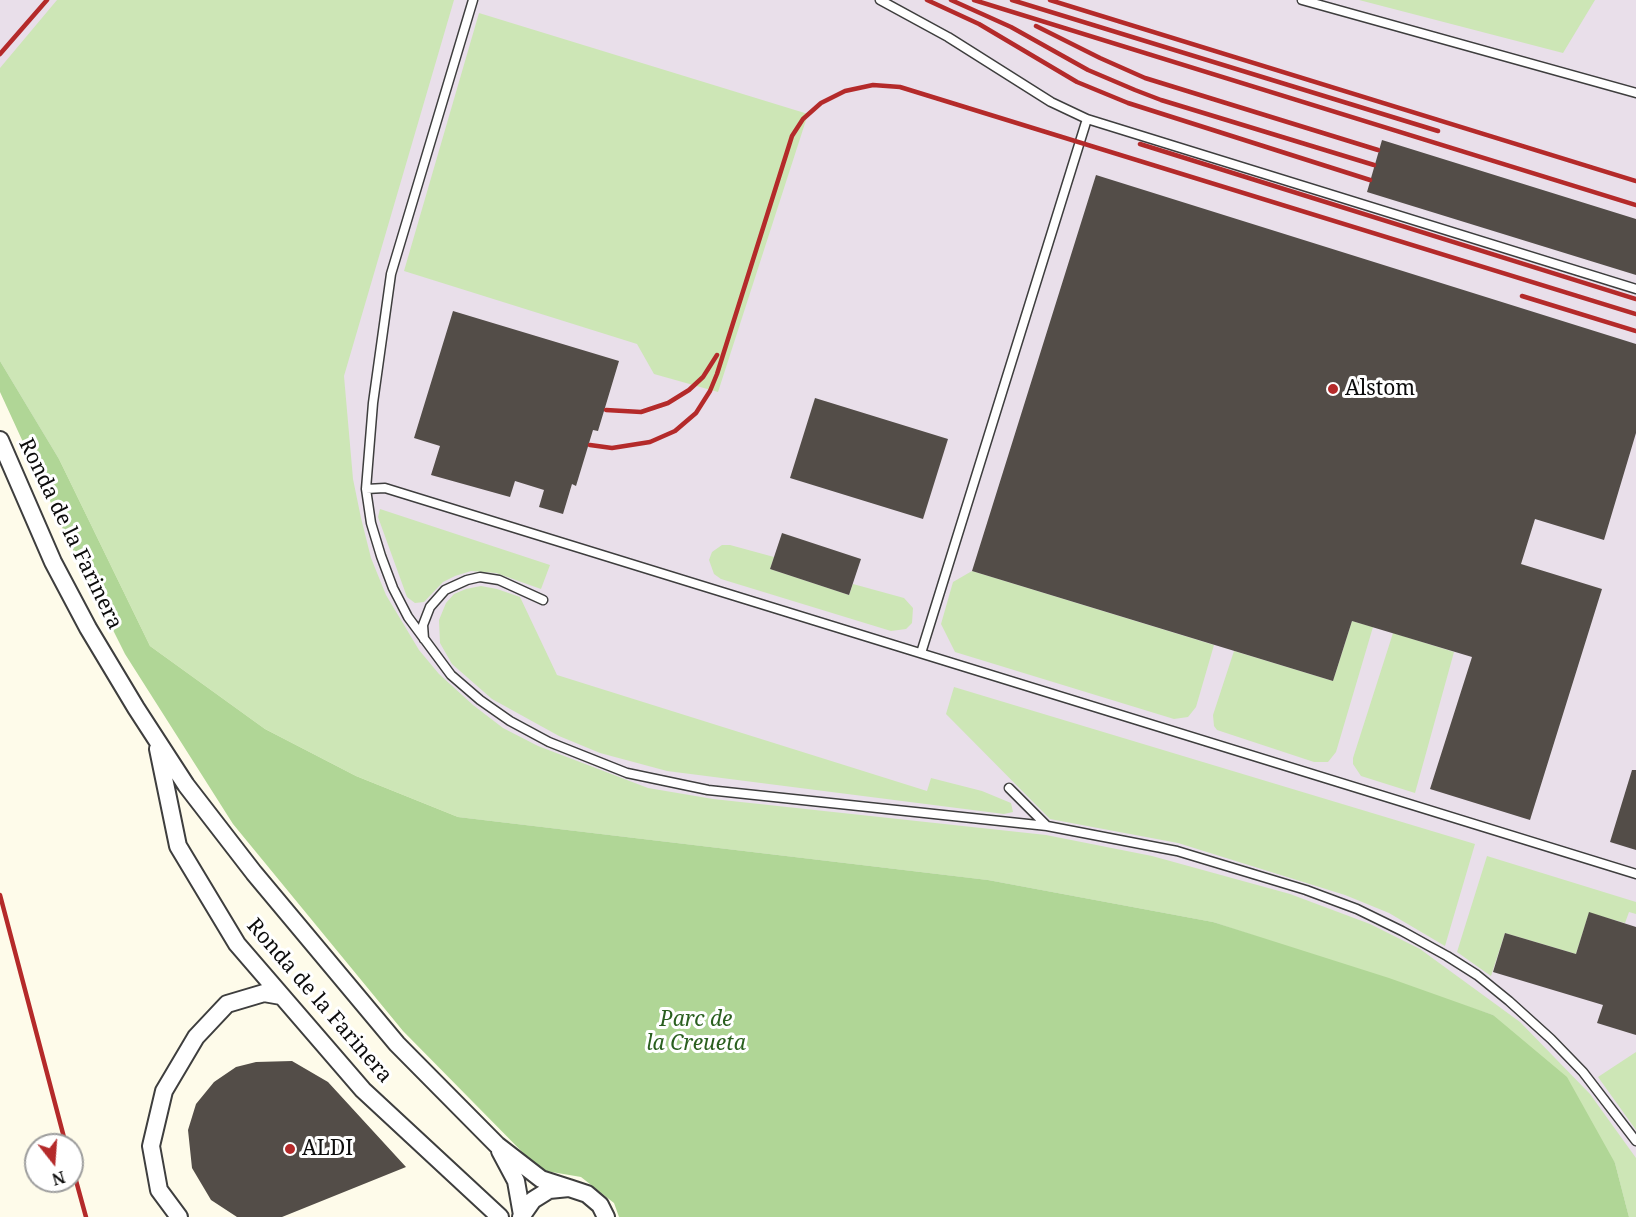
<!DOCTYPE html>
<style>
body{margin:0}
#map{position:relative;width:1636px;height:1217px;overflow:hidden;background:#fefbea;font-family:"Noto Serif",serif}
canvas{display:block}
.north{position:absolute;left:24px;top:1133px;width:60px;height:60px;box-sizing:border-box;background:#fff;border:2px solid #9d9d9d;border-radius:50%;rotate:163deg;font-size:16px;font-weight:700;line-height:24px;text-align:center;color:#0b0b0b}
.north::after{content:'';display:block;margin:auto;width:21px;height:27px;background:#b42a2a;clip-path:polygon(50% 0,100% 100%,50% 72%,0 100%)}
</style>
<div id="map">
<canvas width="1636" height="1217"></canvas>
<div class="north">N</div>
</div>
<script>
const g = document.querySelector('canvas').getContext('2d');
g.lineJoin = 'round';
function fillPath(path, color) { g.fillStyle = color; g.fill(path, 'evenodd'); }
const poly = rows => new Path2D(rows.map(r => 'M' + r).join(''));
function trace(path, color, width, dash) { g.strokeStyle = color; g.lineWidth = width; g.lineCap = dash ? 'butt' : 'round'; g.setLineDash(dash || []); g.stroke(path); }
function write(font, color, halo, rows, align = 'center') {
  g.font = font + ' "Noto Serif",serif'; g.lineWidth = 6; g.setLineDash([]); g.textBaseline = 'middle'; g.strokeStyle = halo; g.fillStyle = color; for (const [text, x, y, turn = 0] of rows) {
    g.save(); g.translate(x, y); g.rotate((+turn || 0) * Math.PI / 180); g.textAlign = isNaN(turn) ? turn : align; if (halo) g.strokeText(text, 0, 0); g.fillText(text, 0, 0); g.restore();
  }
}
const industrial = poly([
 [0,0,1636,0,1636,1217,1629,1217,1615,1163,1213,922,988,880,458,817,59,459,0,361]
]);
const green = poly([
 [57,0,454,0,344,376,353,479,361,518,371,558,386,595,419,650,439,674,473,705,503,728,538,746,648,788,713,799,1046,835,1152,856,1290,894,1370,924,1420,949,1520,1022,1590,1094,1636,1158,1636,1217,1629,1217,1615,1163,1493,1015,1213,922,988,880,458,817,356,776,265,729,150,646,59,459,0,361,0,68],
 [1359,0,1595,0,1563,53],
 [479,13,808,114,718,392,654,374,637,344,404,271],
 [380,509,550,565,541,589,496,573,471,571,455,576,443,582,424,602,415,603,407,597,378,517],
 [722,545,730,545,774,557,770,569,849,595,853,584,904,598,913,608,912,623,906,629,891,631,721,579,714,574,709,560,712,552],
 [972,571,1214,645,1196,707,1188,717,1174,719,955,652,941,624,953,582],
 [481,586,497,589,520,597,557,675,927,791,931,778,982,791,1011,803,1013,812,1004,814,667,771,600,753,559,736,492,699,452,664,440,643,439,620,446,603,454,594,466,589],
 [1352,621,1373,627,1336,752,1328,762,1314,762,1217,730,1214,726,1213,715,1234,651,1333,681],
 [1393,633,1454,652,1415,793,1361,776,1353,764,1353,758],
 [954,687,1475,844,1445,946,1389,913,1345,895,1178,843,1050,819,946,714],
 [1487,856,1636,902,1636,914,1629,912,1625,923,1589,913,1576,954,1505,933,1491,976,1457,952],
 [1636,1052,1636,1130,1598,1077]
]);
const forest = poly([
 [0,361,59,459,150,646,265,729,356,776,458,817,988,880,1213,922,1389,978,1493,1015,1567,1077,1615,1163,1629,1217,619,1217,614,1203,581,1177,540,1170,403,1031,233,824,125,654,68,540,0,392]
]);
const building = poly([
 [1382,140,1636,219,1636,275,1367,192],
 [1096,175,1636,344,1636,433,1604,540,1535,519,1521,564,1602,589,1530,820,1430,789,1472,657,1352,621,1333,681,972,571],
 [453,311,619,361,598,431,593,430,576,486,572,484,563,514,539,507,544,490,515,481,510,497,431,475,440,446,414,438],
 [815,398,948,439,923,519,790,478],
 [782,533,861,559,849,595,770,569],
 [1632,770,1636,770,1636,850,1610,842],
 [1589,912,1636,927,1636,1035,1597,1023,1603,1005,1493,972,1505,933,1576,954],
 [292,1061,328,1082,406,1167,282,1217,237,1217,211,1200,192,1168,188,1130,196,1104,214,1082,236,1067,256,1062]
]);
const lane = poly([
 [473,0,391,274,373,403,366,489,371,523,381,556,393,588,408,617,451,675,480,700,510,721,549,742,627,773,708,790,1047,826,1177,851,1306,890,1357,909,1402,931,1447,956,1477,975,1509,1001,1551,1039,1583,1072,1636,1141],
 [880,0,948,37,1051,102,1087,119,921,653],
 [1302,0,1636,93],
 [1087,119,1636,289],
 [366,489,385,488,1636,874],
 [424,639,423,625,430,607,445,590,467,580,480,577,499,580,543,600],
 [1009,788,1047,826]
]);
const street = poly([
 [0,440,53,562,88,628,136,708,186,785,254,873,397,1044,497,1145,541,1179,569,1188],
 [158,749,178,846,237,944,363,1090,500,1217],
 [500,1151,516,1181,522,1215],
 [179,1217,159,1190,151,1146,164,1091,196,1037,227,1004,264,993,281,996],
 [521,1217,533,1200,549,1190,569,1188,587,1194,600,1205,606,1217]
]);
const rail = poly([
 [927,0,979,24,1077,82,1128,103,1370,180],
 [951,0,1011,27,1088,70,1135,90,1161,100,1374,165],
 [974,0,1636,205],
 [1012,0,1438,131],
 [1050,0,1636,181],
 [1036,26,1100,58,1145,78,1378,150],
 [0,54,47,0],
 [1140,144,1636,299],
 [1522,296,1636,331],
 [606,410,641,412,668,403,689,390,703,377,717,355],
 [590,445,612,448,650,442,675,431,696,413,710,391,717,374,792,136,803,119,821,103,845,91,873,85,900,87,1636,314],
 [0,895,66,1145],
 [72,1166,86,1217]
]);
const markers = [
 [1333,389,6,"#b42a2a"],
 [290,1149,6,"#b42a2a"]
];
const poiNames = [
 ["Alstom",1345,389],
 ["ALDI",302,1149]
];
const streetNames = [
 ["Ronda de la Farinera",70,534,64],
 ["Ronda de la Farinera",319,1001,49]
];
const parkNames = [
 ["Parc de",696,1020],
 ["la Creueta",696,1044]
];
fillPath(industrial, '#e9dfea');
fillPath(green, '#cde6b6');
fillPath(forest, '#b0d696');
fillPath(building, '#534d48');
trace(lane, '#3e3e3e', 11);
trace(street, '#3e3e3e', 20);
trace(lane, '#fff', 8);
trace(street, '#fff', 16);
trace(rail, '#b42a2a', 4.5);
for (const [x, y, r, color] of markers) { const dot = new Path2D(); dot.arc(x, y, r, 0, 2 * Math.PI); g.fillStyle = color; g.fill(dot); trace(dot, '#fff', 2); }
write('21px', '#0b0b0b', '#fff', poiNames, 'left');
write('21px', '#0b0b0b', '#fff', streetNames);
write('italic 21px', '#2a5f1f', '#fff', parkNames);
</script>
